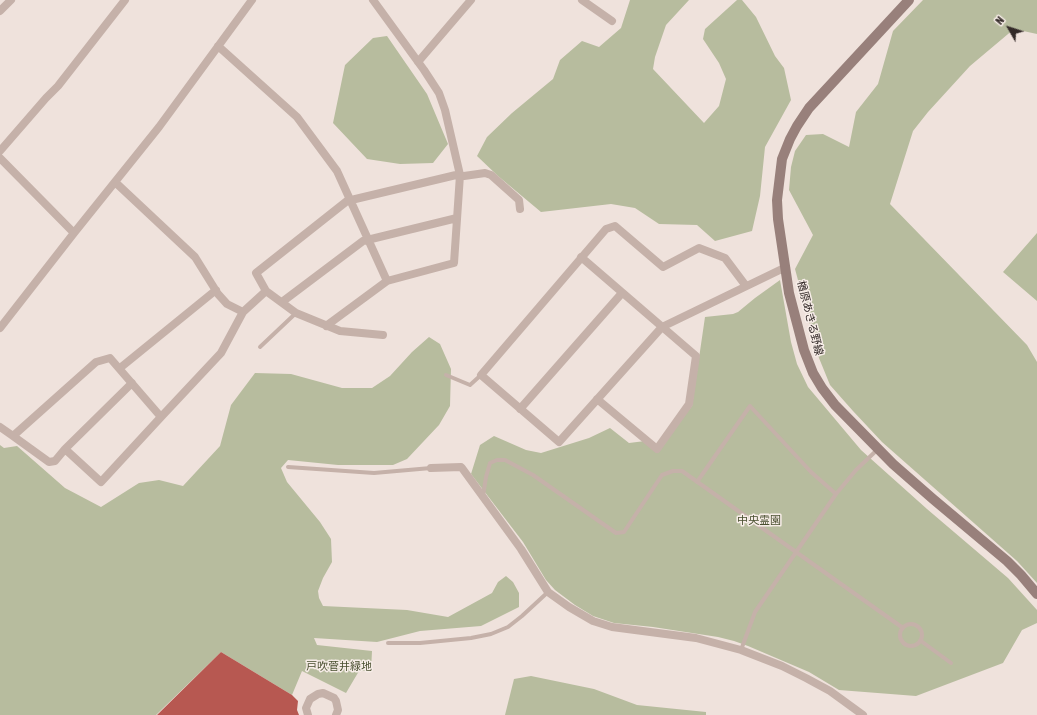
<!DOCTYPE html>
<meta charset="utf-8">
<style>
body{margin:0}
#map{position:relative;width:1037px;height:715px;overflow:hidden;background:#efe2dc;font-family:"Asap Condensed",sans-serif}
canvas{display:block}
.north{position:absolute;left:989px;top:8px;width:40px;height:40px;-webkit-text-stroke:3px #f7ede8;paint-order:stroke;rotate:309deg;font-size:11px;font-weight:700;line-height:16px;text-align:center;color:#332a28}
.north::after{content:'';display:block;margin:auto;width:14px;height:18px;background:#332a28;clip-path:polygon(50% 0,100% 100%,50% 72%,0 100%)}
</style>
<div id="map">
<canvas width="1037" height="715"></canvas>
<div class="north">N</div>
</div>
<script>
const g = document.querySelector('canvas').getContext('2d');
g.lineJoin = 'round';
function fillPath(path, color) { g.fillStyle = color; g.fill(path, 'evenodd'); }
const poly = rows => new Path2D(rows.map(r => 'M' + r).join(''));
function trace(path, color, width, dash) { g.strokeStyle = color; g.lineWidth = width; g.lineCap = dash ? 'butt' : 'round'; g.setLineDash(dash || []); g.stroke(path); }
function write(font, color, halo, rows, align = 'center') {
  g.font = font + ' "Asap Condensed","Noto Sans JP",sans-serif'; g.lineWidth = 3; g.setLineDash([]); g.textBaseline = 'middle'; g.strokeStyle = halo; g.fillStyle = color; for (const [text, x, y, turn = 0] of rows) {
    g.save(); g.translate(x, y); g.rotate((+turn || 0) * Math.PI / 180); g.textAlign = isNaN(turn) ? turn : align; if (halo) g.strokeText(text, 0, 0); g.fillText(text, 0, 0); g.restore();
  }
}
const green = poly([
 [630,0,689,0,666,25,655,57,653,69,704,123,719,106,726,79,719,63,703,39,705,29,737,0,742,0,756,17,775,56,784,68,791,100,765,147,760,196,752,231,715,241,697,225,659,224,635,208,611,204,541,212,498,176,477,156,487,137,512,113,553,79,560,60,582,41,599,47,621,28],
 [923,0,1037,0,1037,34,1014,29,970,66,928,112,913,131,890,204,1027,345,1037,362,1037,583,1017,561,882,442,853,411,830,385,819,358,795,269,813,235,789,190,791,167,795,151,806,135,823,134,849,147,856,112,878,84,893,31],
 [387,36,427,94,448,144,433,163,400,164,367,159,333,123,345,65,373,38],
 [1037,233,1037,301,1003,272],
 [780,280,791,342,797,364,808,387,861,450,927,509,1008,578,1037,610,1037,623,1022,630,1003,663,916,696,839,690,809,672,748,646,734,641,718,637,653,627,614,623,593,616,575,605,555,590,546,580,523,542,471,474,480,445,494,436,526,450,541,453,589,438,610,428,629,443,645,441,656,452,692,406,705,317,733,314,738,312,755,298],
 [429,337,440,344,451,369,450,406,439,425,407,459,393,465,338,465,288,460,281,468,287,482,320,522,331,539,332,562,323,578,318,591,319,598,323,606,407,610,448,617,492,593,498,582,506,576,513,582,519,593,519,607,481,626,420,631,377,642,314,638,317,645,372,651,371,671,359,671,346,693,302,671,292,695,221,652,156,715,0,715,0,445,4,448,17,446,65,488,101,507,139,483,159,480,183,486,220,446,231,405,255,373,291,374,342,388,372,388,390,376,412,352],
 [531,676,594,689,637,705,706,712,706,715,505,715,514,679]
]);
const building = poly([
 [221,652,292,695,298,701,297,710,299,715,157,715]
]);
const lane = poly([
 [260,347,296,313],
 [446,375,470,385,481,375],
 [288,467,374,473,431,468],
 [697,482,750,406,811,472,836,494],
 [483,496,486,477,490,463,497,460,505,460,533,475,616,533,624,532,662,475,673,471,682,471,903,628],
 '900 635a11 11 0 1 1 22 0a11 11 0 1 1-22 0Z',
 [921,641,951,663],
 [388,643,420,643,471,638,491,634,508,627,522,616,548,592],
 [741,650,755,612,836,494,856,470,878,449]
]);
const street = poly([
 [582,0,612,21],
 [0,11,11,0],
 [218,46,297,117,337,171,387,281,454,263,460,175,445,110,439,93,424,70,373,0],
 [418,62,471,0],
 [0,151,46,98,58,86,125,0],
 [0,158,74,233],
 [115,182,195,257,218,294,227,304,243,312],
 [581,257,696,356,689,404,657,449,597,399],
 [746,286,725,258,699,248,663,267,615,226,606,229,481,375,559,442,662,327,786,267],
 [266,291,296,313,340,331,383,335],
 [282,302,363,241,457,218],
 [326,326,387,281],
 [0,328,74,233,159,127,252,0],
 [120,368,216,290],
 [132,383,65,449,101,482,161,417],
 [520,409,622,293],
 [0,427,13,436,96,362,110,358,161,417,221,353,243,312,266,291,256,273,347,201,456,175,464,176,485,173,491,175,519,200,520,209],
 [13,436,49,462,55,461,65,449],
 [431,468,461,467,462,468,521,549,548,592,569,607,593,621,612,627,696,638,741,650,782,666,806,678,830,691,863,715],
 [308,715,306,708,310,699,318,694,323,693,334,698,336,701,338,710,336,715]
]);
const secondary = poly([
 [909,0,809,108,797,126,790,139,782,159,777,200,778,219,789,293,804,350,813,373,822,388,835,405,893,464,933,499,1007,561,1021,575,1037,594]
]);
const streetNames = [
 ["楢原あきる野線",810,318,76]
];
const parkNames = [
 ["中央霊園",759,521],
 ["戸吹菅井緑地",339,667]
];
fillPath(green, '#b7bc9e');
fillPath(building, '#b75851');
trace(lane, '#c5b1a9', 4);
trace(street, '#c5b1a9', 8);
trace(secondary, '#98807b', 10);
write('11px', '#332a28', '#f7ede8', streetNames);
write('11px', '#494f2f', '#f7ede8', parkNames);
</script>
